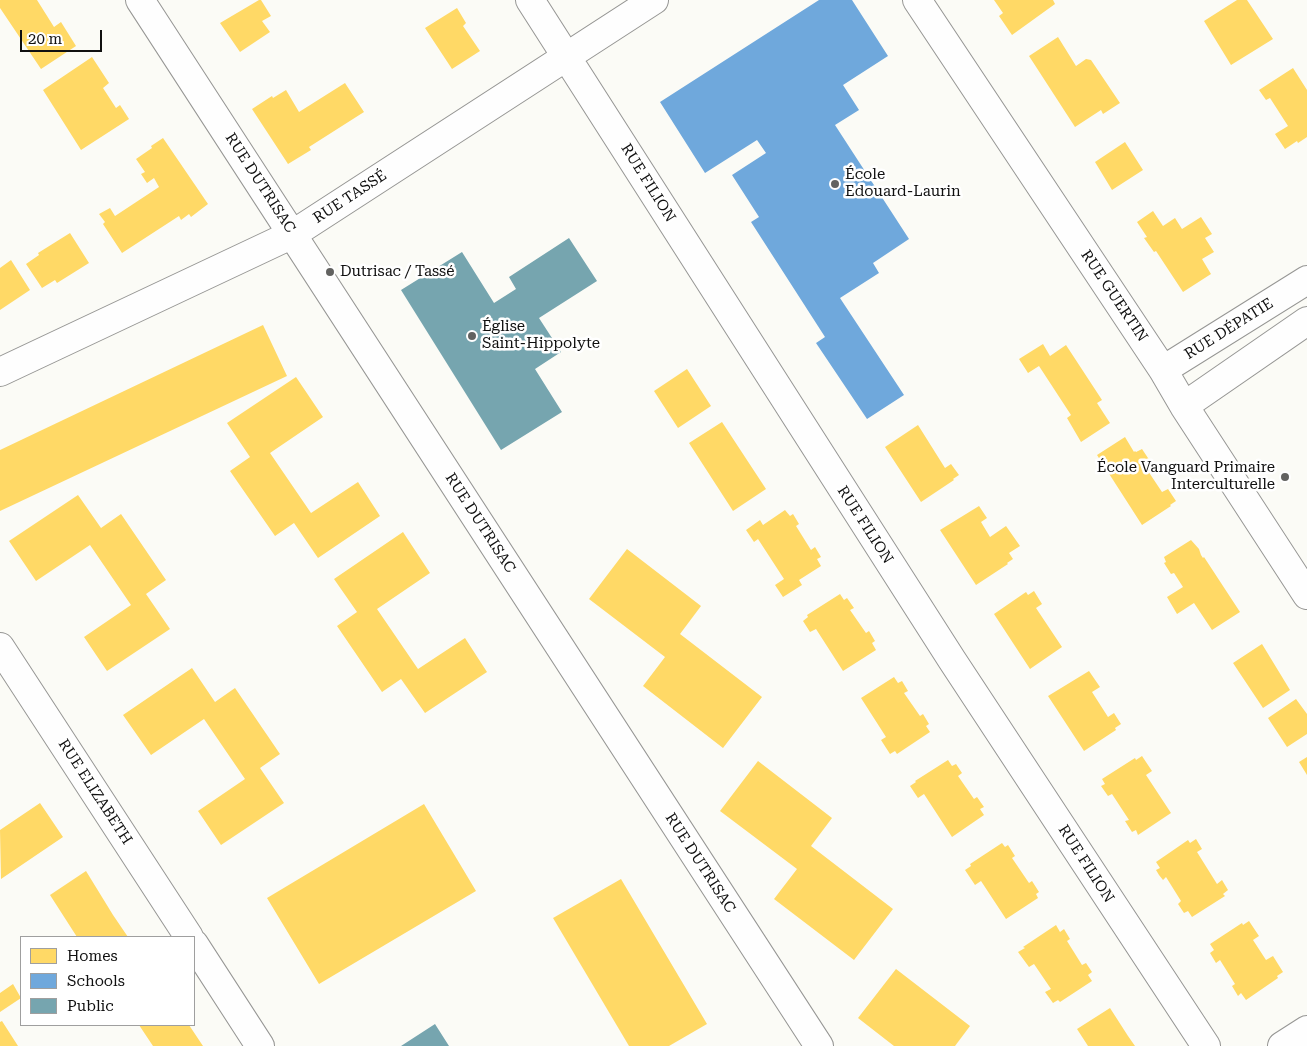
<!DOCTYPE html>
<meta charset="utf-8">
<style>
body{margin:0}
#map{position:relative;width:1307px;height:1046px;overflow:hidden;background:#fbfbf6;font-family:"Roboto Serif",serif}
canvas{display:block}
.legend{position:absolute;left:20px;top:936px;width:175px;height:90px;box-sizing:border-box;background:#fff;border:1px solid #9f9f9f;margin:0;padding:6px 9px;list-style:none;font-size:15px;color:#101010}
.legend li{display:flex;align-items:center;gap:10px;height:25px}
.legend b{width:25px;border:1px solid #9f9f9f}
.scale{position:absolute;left:20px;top:30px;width:82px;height:22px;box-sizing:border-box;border:2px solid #101010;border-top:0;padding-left:6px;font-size:15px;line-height:18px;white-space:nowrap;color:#101010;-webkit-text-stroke:4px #fff;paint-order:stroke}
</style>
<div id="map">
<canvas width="1307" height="1046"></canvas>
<ul class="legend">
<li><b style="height:14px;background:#ffd966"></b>Homes</li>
<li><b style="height:14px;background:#6fa8dc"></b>Schools</li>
<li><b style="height:14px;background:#76a5af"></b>Public</li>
</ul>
<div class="scale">20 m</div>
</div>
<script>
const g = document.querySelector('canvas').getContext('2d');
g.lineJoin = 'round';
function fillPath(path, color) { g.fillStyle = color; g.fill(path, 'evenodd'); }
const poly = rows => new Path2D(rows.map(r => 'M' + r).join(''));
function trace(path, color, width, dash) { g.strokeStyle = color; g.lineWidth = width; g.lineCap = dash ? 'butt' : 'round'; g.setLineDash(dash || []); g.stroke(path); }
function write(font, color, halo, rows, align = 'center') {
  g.font = font + ' "Roboto Serif",serif'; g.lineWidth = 5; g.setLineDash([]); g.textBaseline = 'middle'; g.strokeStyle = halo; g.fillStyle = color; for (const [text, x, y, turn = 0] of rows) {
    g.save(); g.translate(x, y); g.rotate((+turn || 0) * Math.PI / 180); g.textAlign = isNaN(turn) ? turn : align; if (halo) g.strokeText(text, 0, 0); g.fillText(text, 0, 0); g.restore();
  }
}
const homes = poly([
 [0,0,37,0,54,27,61,22,76,46,41,69,0,8],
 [259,0,261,0,271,16,262,21,270,32,240,52,220,23],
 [994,0,1053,0,1055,4,1012,35,999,16,1003,13],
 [1237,0,1247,0,1273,39,1231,65,1204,21],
 [457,8,466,23,463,26,480,51,452,69,425,28],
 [1058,37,1076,66,1086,59,1091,60,1120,103,1103,114,1101,110,1075,127,1029,56],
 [92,57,109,83,103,88,116,108,120,105,129,119,81,150,43,90],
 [1293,68,1307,90,1307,137,1298,143,1297,141,1285,149,1275,134,1288,126,1270,98,1266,100,1259,90],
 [345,83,364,112,309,147,311,150,288,164,252,109,272,96,273,98,286,90,299,112],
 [163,138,208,204,191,217,189,214,181,220,179,216,122,253,103,224,105,222,99,214,110,208,115,216,159,187,154,178,147,183,141,174,145,172,136,159,152,148,151,146],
 [1125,142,1143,170,1112,190,1095,162],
 [1153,211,1163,226,1175,218,1182,229,1201,217,1212,234,1205,238,1214,252,1202,259,1211,274,1183,292,1156,251,1154,252,1144,238,1147,237,1137,222],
 [70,233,89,263,57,283,55,280,42,288,26,264,39,255,38,253],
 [11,260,30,290,0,310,0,268],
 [263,325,287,376,0,511,0,450],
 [1043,344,1050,356,1066,345,1102,400,1097,403,1110,423,1081,442,1067,418,1071,415,1039,366,1028,373,1019,359],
 [687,369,711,406,678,428,654,391],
 [296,377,323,417,270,453,311,513,358,482,380,516,318,558,294,523,275,536,230,471,250,457,227,423],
 [722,422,766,489,733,511,689,443],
 [918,425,945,468,951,464,959,475,953,479,954,480,921,502,885,447],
 [1125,437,1134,452,1135,451,1136,452,1142,449,1150,461,1144,465,1162,492,1168,489,1176,501,1170,505,1171,506,1142,525,1097,455],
 [78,495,101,528,121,514,166,580,146,594,170,629,107,671,84,637,131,605,90,545,36,581,9,541],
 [979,506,987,518,981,522,990,537,1006,526,1020,546,1009,553,1013,559,1007,563,1008,564,976,585,940,530],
 [785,510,790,516,793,514,799,524,796,526,811,550,815,547,821,557,817,559,821,566,799,580,802,585,783,597,775,585,784,579,758,539,754,542,746,530,760,520,763,525],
 [403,532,430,573,377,609,418,669,465,638,487,672,425,713,401,679,382,692,337,626,357,612,334,579],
 [1191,540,1199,549,1201,555,1203,558,1204,557,1240,612,1212,630,1194,603,1177,614,1167,597,1183,587,1174,573,1171,574,1164,563,1166,562,1164,557],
 [627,549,701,606,680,634,762,697,723,748,643,686,665,657,589,599],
 [1034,591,1042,604,1036,608,1062,647,1030,669,994,614,1026,592,1028,595],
 [840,594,844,600,847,598,854,608,850,610,866,633,869,631,875,641,872,643,876,650,843,671,816,629,810,632,803,621,808,617,807,615],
 [1262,644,1290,690,1263,708,1233,663],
 [192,668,215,702,235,688,280,754,260,768,284,803,221,845,198,811,245,779,204,719,151,755,123,715],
 [1089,671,1100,687,1092,692,1108,717,1114,713,1121,724,1115,728,1116,730,1084,751,1048,696],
 [894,677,898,683,902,681,908,691,904,693,920,716,923,714,929,724,926,726,930,732,897,754,895,751,890,754,881,740,886,737,861,698],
 [1296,699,1307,714,1307,734,1287,747,1268,718],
 [1142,756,1152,771,1146,775,1171,813,1138,835,1136,830,1132,832,1125,821,1129,820,1112,794,1108,796,1101,786,1105,784,1102,779,1135,758,1136,760],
 [1307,757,1307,775,1299,762],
 [948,760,952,766,956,764,962,773,958,776,974,799,977,797,984,807,980,809,984,815,952,837,924,794,918,798,910,786,916,782,915,781],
 [758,761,832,818,811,846,893,909,854,960,774,899,797,869,720,811],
 [40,803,63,837,1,879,0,830],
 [424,804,476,891,319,984,267,898],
 [1196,839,1202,849,1197,852,1217,884,1222,880,1228,890,1223,894,1225,896,1192,917,1188,911,1184,913,1178,904,1181,901,1166,877,1163,880,1159,875,1156,870,1160,868,1156,862,1188,840,1190,843],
 [1002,843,1005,847,1008,845,1015,856,1012,858,1029,883,1032,881,1039,892,1036,894,1038,898,1006,919,981,881,975,885,965,870,971,866,970,864],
 [86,871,113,915,128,937,77,937,50,895],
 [621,879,707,1024,669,1046,629,1046,553,918],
 [1249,921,1259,936,1253,940,1266,960,1273,956,1283,972,1277,976,1278,978,1246,1000,1241,993,1238,996,1232,986,1235,984,1220,960,1216,963,1210,953,1214,950,1210,944,1242,923,1243,925],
 [1056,925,1060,932,1064,929,1070,939,1067,941,1082,965,1086,963,1092,972,1088,975,1092,981,1060,1002,1058,1000,1053,1003,1045,992,1051,989,1034,964,1029,967,1018,952,1025,948,1023,947],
 [896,969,970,1026,955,1046,894,1046,858,1018],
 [13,984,21,998,0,1012,0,993],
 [1110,1008,1128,1036,1135,1046,1088,1046,1077,1029],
 [2,1021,18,1046,0,1046,0,1022],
 [139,1025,189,1025,203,1046,153,1046]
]);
const schools = poly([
 [819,0,852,0,888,56,843,85,859,110,835,125,909,239,873,263,879,273,840,298,904,395,867,419,816,343,825,337,751,222,759,217,732,175,766,153,757,140,705,173,660,102]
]);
const public = poly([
 [569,238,597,281,539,318,561,352,535,369,562,412,501,450,401,290,462,252,494,303,516,289,509,277],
 [435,1024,449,1046,401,1046]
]);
const street = poly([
 [140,0,819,1046],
 [530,0,952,660,1206,1046],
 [917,0,1163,370,1184,406,1307,595],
 [1163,370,1307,280],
 [0,372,293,234,654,0],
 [1184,406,1307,321],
 [0,647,189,937],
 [194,944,260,1046],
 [1282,1046,1307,1030]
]);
const markers = [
 [835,184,5,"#626260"],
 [330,272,5,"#626260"],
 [472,336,5,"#626260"],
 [1285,477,5,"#626260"]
];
const poiNames = [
 ["École",845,175],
 ["Edouard-Laurin",845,192],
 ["Dutrisac / Tassé",340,272],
 ["Église",482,327],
 ["Saint-Hippolyte",482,344],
 ["École Vanguard Primaire",1275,468,"right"],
 ["Interculturelle",1275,485,"right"]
];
const streetNames = [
 ["RUE DUTRISAC",260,183,57],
 ["RUE FILION",648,183,58],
 ["RUE TASSÉ",350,197,-33],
 ["RUE GUERTIN",1114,296,56],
 ["RUE DÉPATIE",1229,329,-32],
 ["RUE DUTRISAC",480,523,57],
 ["RUE FILION",865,525,57],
 ["RUE ELIZABETH",95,792,57],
 ["RUE DUTRISAC",700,863,57],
 ["RUE FILION",1086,864,57]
];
fillPath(homes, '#ffd966');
fillPath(schools, '#6fa8dc');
fillPath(public, '#76a5af');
trace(street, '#969694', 30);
trace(street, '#fefefe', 28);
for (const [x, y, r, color] of markers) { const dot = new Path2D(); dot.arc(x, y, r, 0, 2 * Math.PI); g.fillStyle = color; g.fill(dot); trace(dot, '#fff', 2); }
write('15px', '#101010', '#fff', poiNames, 'left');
write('15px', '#101010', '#fff', streetNames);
</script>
